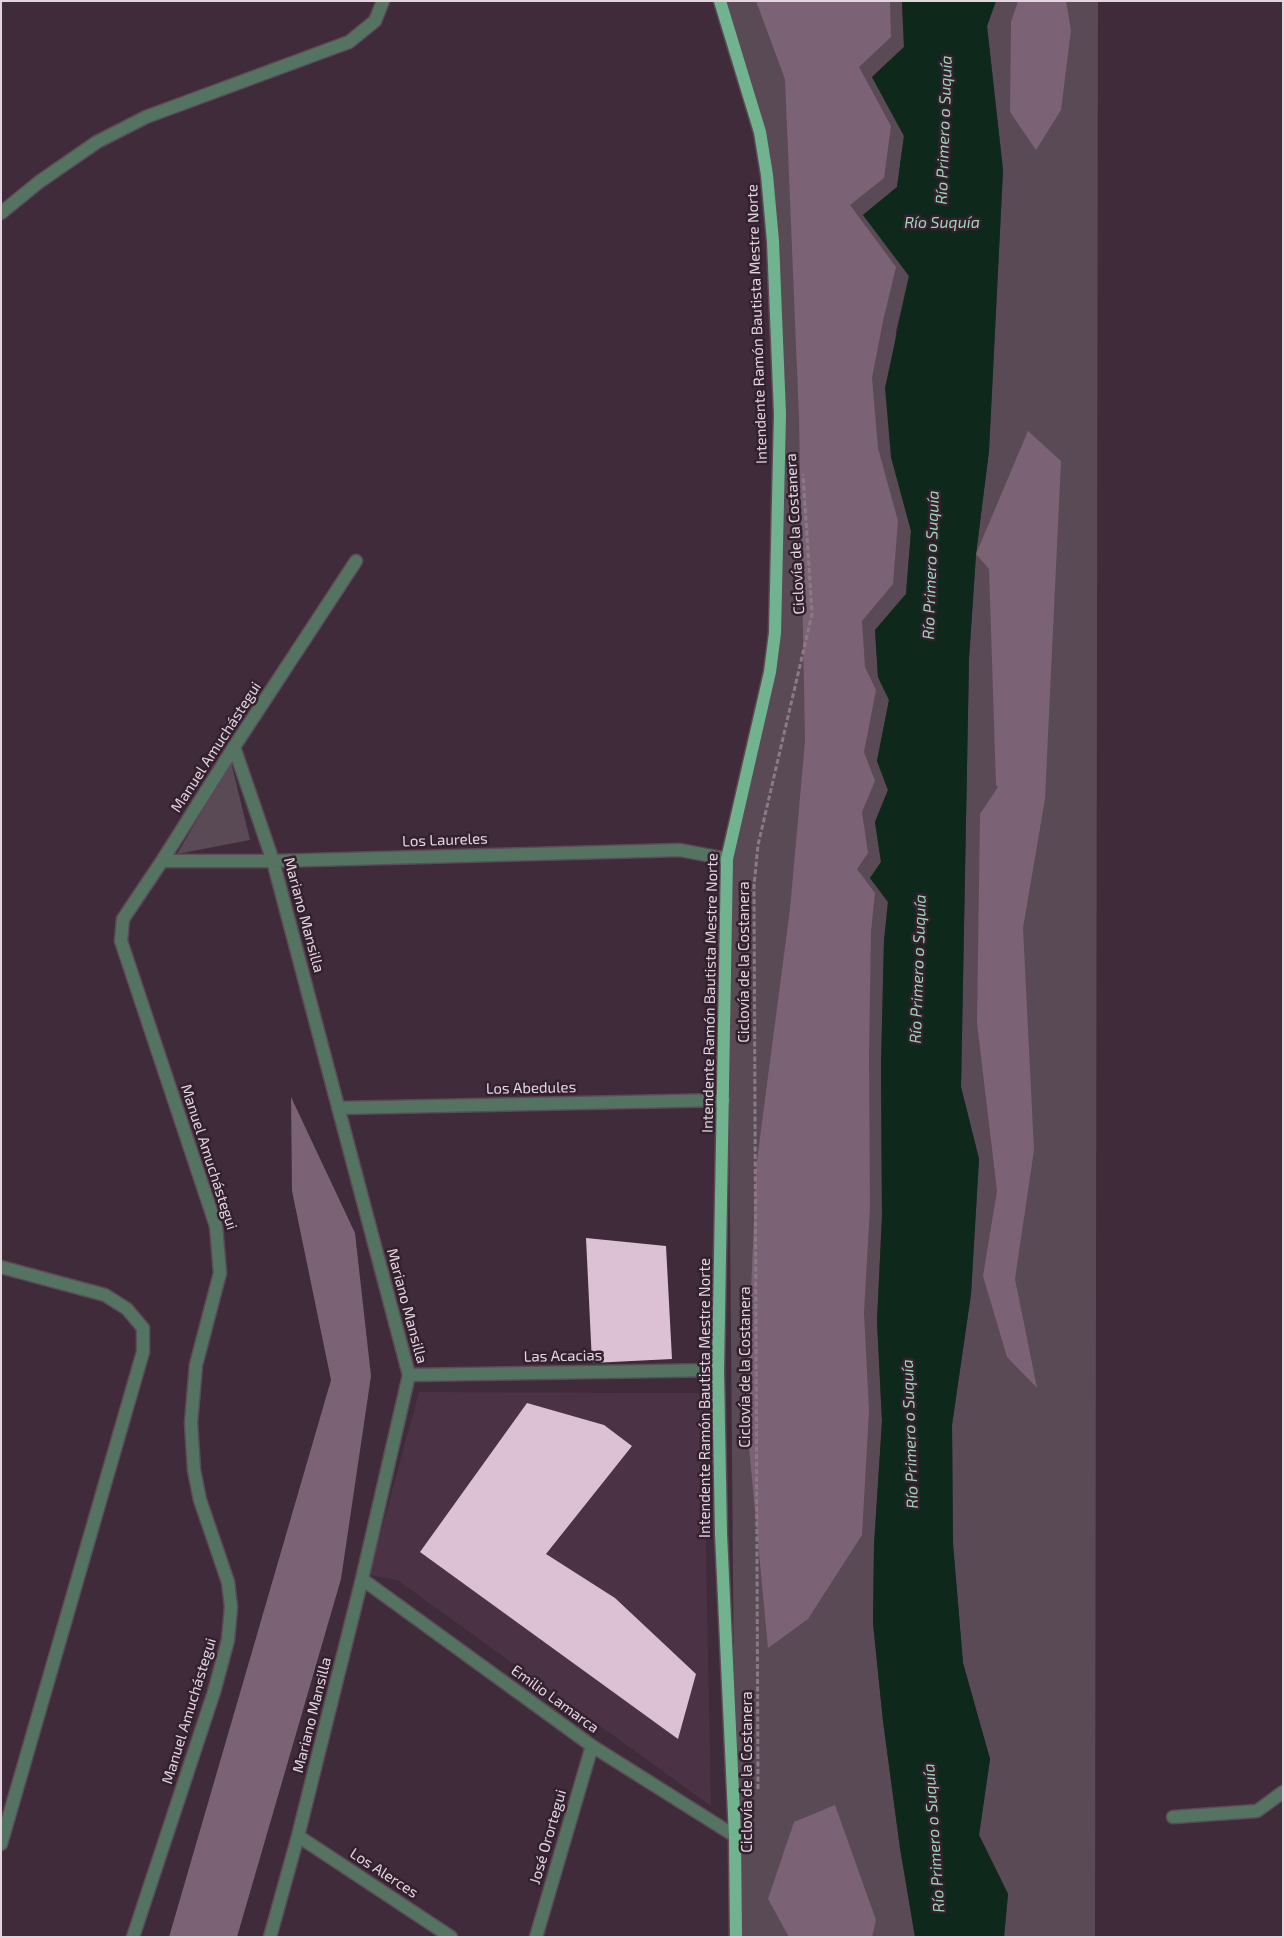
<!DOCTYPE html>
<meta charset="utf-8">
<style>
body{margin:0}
#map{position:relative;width:1284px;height:1938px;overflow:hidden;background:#3f2b39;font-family:"Exo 2",sans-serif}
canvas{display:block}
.frame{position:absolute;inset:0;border:2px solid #e2d5de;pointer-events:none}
</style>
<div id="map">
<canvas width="1284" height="1938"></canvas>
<div class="frame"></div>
</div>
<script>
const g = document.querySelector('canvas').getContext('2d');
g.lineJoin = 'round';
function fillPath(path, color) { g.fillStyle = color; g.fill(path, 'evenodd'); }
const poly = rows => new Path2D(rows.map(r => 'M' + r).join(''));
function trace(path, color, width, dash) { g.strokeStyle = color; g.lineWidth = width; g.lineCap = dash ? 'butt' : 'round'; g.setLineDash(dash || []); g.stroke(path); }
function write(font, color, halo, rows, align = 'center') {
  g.font = font + ' "Exo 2",sans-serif'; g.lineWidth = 5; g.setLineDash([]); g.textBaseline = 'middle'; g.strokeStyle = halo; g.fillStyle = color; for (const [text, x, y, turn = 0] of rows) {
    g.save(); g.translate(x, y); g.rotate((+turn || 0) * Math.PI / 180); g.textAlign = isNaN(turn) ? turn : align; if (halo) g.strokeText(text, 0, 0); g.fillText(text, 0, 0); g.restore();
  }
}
const built = poly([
 [419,1392,703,1393,711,1806,397,1580,369,1575]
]);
const green = poly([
 [720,1,902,1,904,47,872,77,904,136,897,187,863,215,909,276,896,331,891,457,911,531,906,594,875,630,878,677,889,700,877,761,888,790,875,822,881,862,870,878,888,902,884,941,881,1066,882,1216,877,1321,882,1421,874,1545,873,1623,883,1721,900,1848,915,1937,736,1937,727,859,770,672,780,414,767,175],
 [996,1,1098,1,1095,1937,1004,1937,1008,1894,979,1835,990,1759,963,1663,953,1544,952,1425,971,1294,979,1159,961,1087,969,659,976,554,989,451,1003,170,987,26],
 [231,762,250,840,177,854]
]);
const forest = poly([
 [756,1,890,1,891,37,859,67,891,126,884,178,850,205,896,267,883,321,872,378,878,448,898,521,893,584,862,621,865,667,876,690,864,752,875,781,862,812,868,853,857,869,875,893,871,931,869,1057,870,1207,864,1312,869,1411,862,1535,808,1619,768,1648,746,1416,756,1168,790,909,805,741,799,418,785,79],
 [1018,1,1066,1,1071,30,1061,110,1036,150,1010,112,1011,22],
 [1028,431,1061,461,1045,799,1023,928,1034,1150,1015,1279,1037,1388,1007,1357,983,1276,997,1191,977,1023,980,814,998,787,996,785,989,569,976,554],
 [291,1097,355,1233,371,1376,341,1579,237,1937,169,1937,331,1380,292,1191],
 [835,1805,876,1920,872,1937,789,1937,768,1899,794,1822]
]);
const water = poly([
 [902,1,996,1,987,26,1003,170,989,451,976,554,969,659,961,1087,979,1159,971,1294,952,1425,953,1544,963,1663,990,1759,979,1835,1008,1894,1004,1937,915,1937,900,1848,883,1721,873,1623,874,1545,882,1421,877,1321,882,1216,881,1066,884,941,888,902,870,878,881,862,875,822,888,790,877,761,889,700,878,677,875,630,906,594,911,531,891,457,885,388,909,276,863,215,897,187,904,136,872,77,904,47]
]);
const building = poly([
 [586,1238,666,1246,672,1359,592,1363],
 [527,1403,604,1425,632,1446,546,1554,615,1598,696,1674,678,1739,420,1552]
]);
const path = poly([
 [758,1789,754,886,758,845,812,614,803,474]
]);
const minor = poly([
 [1,213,39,182,97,142,146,117,349,42,375,21,383,1],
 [234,747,273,861,409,1375,362,1579,298,1836,270,1937],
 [162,861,273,861,680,850,727,859],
 [338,1108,724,1100],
 [1,1267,105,1295,127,1309,143,1328,143,1352,1,1844],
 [409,1375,718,1370],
 [362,1579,592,1746,735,1836],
 [1173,1817,1257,1811,1283,1792],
 [298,1836,451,1937],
 [133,1937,214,1692,228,1640,231,1607,228,1582,200,1500,194,1470,191,1423,196,1365,220,1273,216,1226,121,941,123,919,162,861,234,747,356,561],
 [536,1937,592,1746]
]);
const major = poly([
 [720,1,760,132,767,175,773,241,780,414,775,633,770,672,727,859,718,1370,721,1534,735,1836,736,1937]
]);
const streetNames = [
 ["Intendente Ramón Bautista Mestre Norte",757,324,-92],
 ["Ciclovía de la Costanera",795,534,-93],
 ["Manuel Amuchástegui",216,747,-57],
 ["Los Laureles",445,840,-2],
 ["Mariano Mansilla",304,915,75],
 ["Ciclovía de la Costanera",744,962,-90],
 ["Intendente Ramón Bautista Mestre Norte",710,993,-89],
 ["Los Abedules",531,1088,-1],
 ["Manuel Amuchástegui",209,1157,72],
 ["Mariano Mansilla",407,1306,75],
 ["Las Acacias",563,1356,-1],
 ["Ciclovía de la Costanera",745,1367,-90],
 ["Intendente Ramón Bautista Mestre Norte",705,1398,-90],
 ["Emilio Lamarca",555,1699,36],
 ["Manuel Amuchástegui",189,1711,-73],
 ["Mariano Mansilla",312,1715,-76],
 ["Ciclovía de la Costanera",747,1772,-90],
 ["José Orortegui",548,1837,-74],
 ["Los Alerces",384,1873,33]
];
const waterNames = [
 ["Río Primero o Suquía",944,130,-88],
 ["Río Suquía",942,223],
 ["Río Primero o Suquía",931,565,-88],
 ["Río Primero o Suquía",918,969,-88],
 ["Río Primero o Suquía",910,1434,-92],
 ["Río Primero o Suquía",934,1838,-94]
];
fillPath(built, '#4b3245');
fillPath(green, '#5a4a55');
fillPath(forest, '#7b6274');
fillPath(water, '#0e291b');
fillPath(building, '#dbc1d3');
trace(minor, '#5c4a57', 15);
trace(major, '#5c4a57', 15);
trace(path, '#8b7a86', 3, [5, 2.5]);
trace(minor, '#547361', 12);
trace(major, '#71b38f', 12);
write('15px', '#e2d5de', '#34212f', streetNames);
write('italic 16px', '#9ed4b5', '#34212f', waterNames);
</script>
